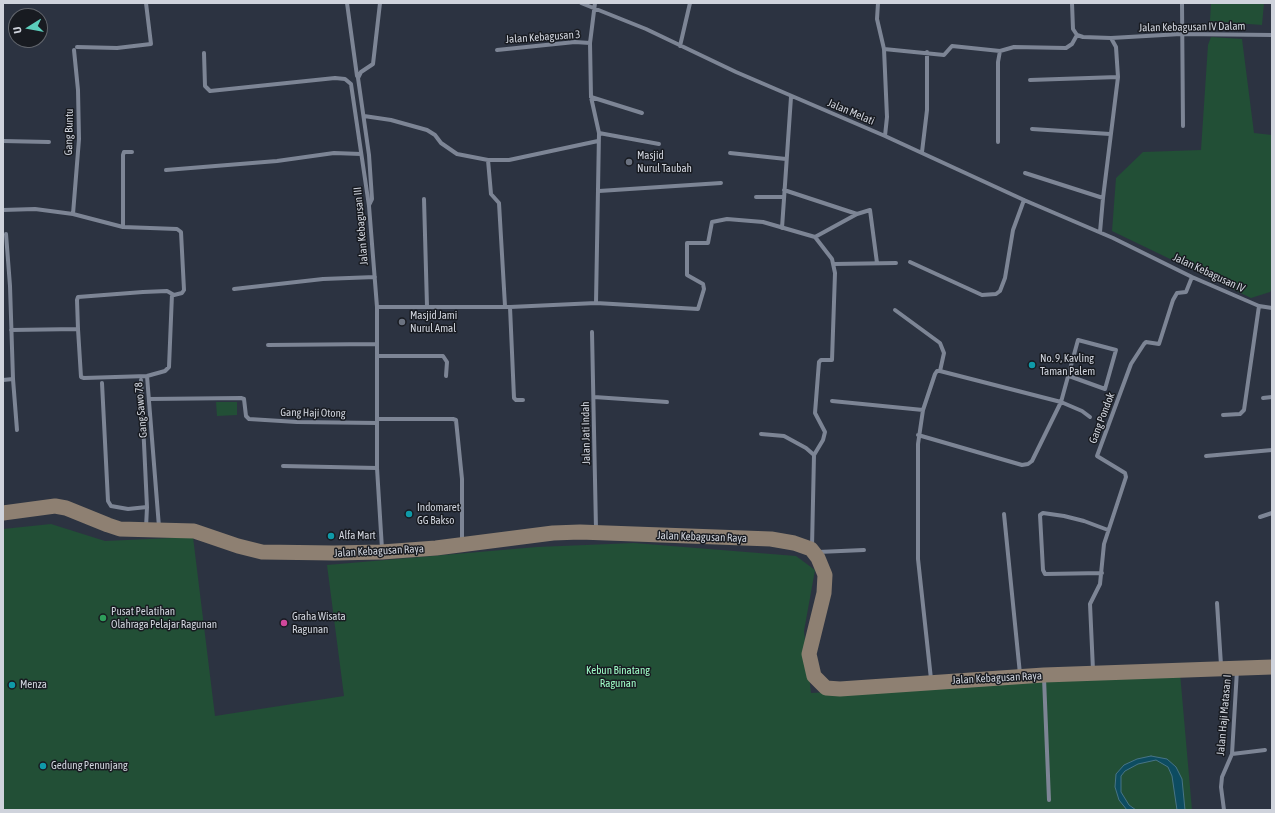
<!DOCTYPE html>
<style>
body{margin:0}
#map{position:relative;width:1275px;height:813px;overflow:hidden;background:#2c3341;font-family:"Asap Condensed",sans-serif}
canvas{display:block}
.frame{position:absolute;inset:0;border:4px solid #cfd3dc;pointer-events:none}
.north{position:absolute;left:8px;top:8px;width:40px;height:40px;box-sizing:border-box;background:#181b21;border:1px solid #61656c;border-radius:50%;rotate:259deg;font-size:11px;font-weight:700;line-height:16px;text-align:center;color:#cfd3dc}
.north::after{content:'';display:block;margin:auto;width:14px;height:18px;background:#5bcebb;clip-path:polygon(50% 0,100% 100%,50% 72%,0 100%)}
</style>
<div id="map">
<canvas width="1275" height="813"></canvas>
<div class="frame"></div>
<div class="north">U</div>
</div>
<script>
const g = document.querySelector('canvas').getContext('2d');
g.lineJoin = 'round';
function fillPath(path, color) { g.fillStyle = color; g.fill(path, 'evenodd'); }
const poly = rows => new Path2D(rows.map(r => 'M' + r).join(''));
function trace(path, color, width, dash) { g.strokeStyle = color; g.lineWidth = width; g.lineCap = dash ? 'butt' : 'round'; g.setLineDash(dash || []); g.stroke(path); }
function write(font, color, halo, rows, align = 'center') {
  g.font = font + ' "Asap Condensed",sans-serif'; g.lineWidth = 3; g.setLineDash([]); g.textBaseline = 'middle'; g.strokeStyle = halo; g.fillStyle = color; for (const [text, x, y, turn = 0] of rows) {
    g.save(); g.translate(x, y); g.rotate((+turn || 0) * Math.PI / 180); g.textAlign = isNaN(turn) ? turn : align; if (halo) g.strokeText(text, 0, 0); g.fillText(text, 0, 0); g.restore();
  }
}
const green = poly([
 [1211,3,1264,3,1262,25,1210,21],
 [1211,37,1242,39,1254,133,1272,135,1272,288,1270,292,1251,298,1112,231,1116,178,1143,152,1201,150,1208,45],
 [216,402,237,402,237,415,217,416],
 [51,524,105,541,193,537,215,716,344,696,327,565,537,547,634,543,796,556,815,570,804,631,811,693,1180,673,1192,810,3,810,3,529]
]);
const water = poly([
 [1151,756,1167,759,1176,767,1182,779,1185,810,1177,810,1172,776,1168,767,1156,760,1138,764,1125,771,1121,776,1121,792,1129,805,1136,810,1127,810,1119,800,1115,787,1116,774,1124,765,1137,759,1151,756]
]);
const minor = poly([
 [347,3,357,76],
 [581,3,646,29,736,72,885,136,1024,200,1113,238,1192,277,1259,306,1272,308],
 [595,3,590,43,591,97,599,133,596,303],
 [878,3,877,19,884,49,887,117,885,136],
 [1072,3,1073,29,1077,35,1083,37,1111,38,1116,47,1118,77,1103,198,1100,232],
 [1182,3,1183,126],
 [1111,38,1181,34,1272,35],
 [680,46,690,3],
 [77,47,117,48,151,44,146,3],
 [884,49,944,55,952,46,1000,51],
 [497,50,575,42,590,43],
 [204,53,205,86,210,91,335,78,345,79,351,84,369,206,377,307,377,468,382,549],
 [1030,80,1118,77],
 [591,97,642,113],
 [364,116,391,120,427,130,435,135,441,143,457,154,488,160,509,160,598,141],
 [1032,129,1110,134],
 [599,133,659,144],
 [3,141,49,142],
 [998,142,998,62,1000,51,1014,47,1066,48,1072,44,1077,35],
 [922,152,927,110,927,52],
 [730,153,786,159],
 [488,160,491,194,499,203,505,306],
 [166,170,277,161,334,153,361,154],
 [1025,173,1103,198],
 [784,190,857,214,870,210,877,263],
 [599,191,721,183],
 [756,197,784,197],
 [424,199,427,306],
 [369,205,372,199,369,155,358,78,361,72,373,64,380,3],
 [3,210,35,209,73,214,123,227,177,229,181,232,184,290,182,293,174,295,167,291,143,292,78,297,77,300,78,329],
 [73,214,79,139,78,90,74,50],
 [123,227,123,155,124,152,132,152],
 [782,228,791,97],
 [815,237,857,214],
 [910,262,982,295,996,294,1000,291,1005,278,1013,230,1024,200],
 [834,264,896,263],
 [234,289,323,279,375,277],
 [377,307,510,307,596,303,698,309,704,289,703,284,687,275,687,243,708,243,712,222,727,219,763,222,815,237,832,259,835,273,832,360,821,360,819,362,815,413,825,432,823,440,814,455],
 [510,307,514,398,516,400,523,400],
 [895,310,940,343,944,353,940,371],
 [11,330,78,329,81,377,84,378,147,376,165,371,169,367,172,294],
 [592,332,596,529],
 [268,345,377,344],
 [377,356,443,356,447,362,446,376],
 [147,376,159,527],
 [13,379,17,430],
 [3,380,13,379,10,286,6,234],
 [141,380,147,507,146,528],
 [102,383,108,501,111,506,128,509,147,507],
 [594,397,667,402],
 [1263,398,1272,397],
 [149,399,241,398,244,399,246,416,249,419,297,422,377,423],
 [832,401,923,410],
 [1223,415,1240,414,1244,410,1259,306],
 [377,419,453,419,456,420,462,479,462,543],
 [761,434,784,436,806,448,814,455,812,547],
 [918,435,1022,465,1028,464,1032,461,1061,402,1078,340,1116,350,1105,389,1069,376],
 [1206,456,1272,450],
 [283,466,377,468],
 [1004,514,1020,674],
 [1260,517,1272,513],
 [818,552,864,550],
 [1102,573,1045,574,1043,570,1040,515,1043,513,1064,516,1084,521,1108,530],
 [1217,603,1221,665],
 [1093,670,1090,604,1100,584,1104,544,1126,477,1125,473,1097,456,1131,364,1144,344,1146,342,1159,344,1173,300,1177,293,1186,292,1192,277],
 [1044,678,1049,800],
 [931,679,918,559,918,444,923,410,935,374,937,371,940,371,1061,402,1082,411,1090,417],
 [1232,754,1265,750],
 [1224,810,1221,787,1222,777,1232,754,1237,670]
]);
const secondary = poly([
 [3,513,55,506,66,508,108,525,120,529,194,531,238,546,262,552,334,553,382,552,436,548,553,533,580,532,771,539,794,543,811,549,818,558,825,575,824,593,809,654,814,676,826,688,840,689,1044,675,1272,667]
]);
const markers = [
 [629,162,4,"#6b7280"],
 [402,322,4,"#6b7280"],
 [1032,365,4,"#0f9aa8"],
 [409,514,4,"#0f9aa8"],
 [331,536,4,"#0f9aa8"],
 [103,618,4,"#2e9e5b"],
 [284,623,4,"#d1479c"],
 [12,685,4,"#0f9aa8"],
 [43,766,4,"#0f9aa8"]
];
const streetNames = [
 ["Jalan Kebagusan IV Dalam",1192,27,-1],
 ["Jalan Kebagusan 3",543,37,-4],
 ["Jalan Melati",851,112,23],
 ["Gang Buntu",69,132,-89],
 ["Jalan Kebagusan III",361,226,-95],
 ["Jalan Kebagusan IV",1209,273,25],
 ["Gang Sawo 78",141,410,-95],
 ["Gang Haji Otong",313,413,1],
 ["Gang Pondok",1102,418,-69],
 ["Jalan Jati Indah",586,433,-91],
 ["Jalan Kebagusan Raya",702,537,2],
 ["Jalan Kebagusan Raya",379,551,-3],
 ["Jalan Kebagusan Raya",997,678,-3],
 ["Jalan Haji Matasan I",1224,715,-85]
];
const poiNames = [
 ["Masjid",637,156],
 ["Nurul Taubah",637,169],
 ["Masjid Jami",410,316],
 ["Nurul Amal",410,329],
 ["No. 9, Kavling",1040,359],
 ["Taman Palem",1040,372],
 ["Indomaret",417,508],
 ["GG Bakso",417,521],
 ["Alfa Mart",339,536],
 ["Pusat Pelatihan",111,612],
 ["Olahraga Pelajar Ragunan",111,625],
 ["Graha Wisata",292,617],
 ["Ragunan",292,630],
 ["Menza",20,685],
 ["Gedung Penunjang",51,766]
];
const parkNames = [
 ["Kebun Binatang",618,671],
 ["Ragunan",618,684]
];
fillPath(green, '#224f36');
fillPath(water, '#0d4c61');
trace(water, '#477486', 1);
trace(minor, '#7d8595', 4);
trace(secondary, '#8e8072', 15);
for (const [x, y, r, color] of markers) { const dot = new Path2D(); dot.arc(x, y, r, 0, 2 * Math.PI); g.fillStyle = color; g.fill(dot); trace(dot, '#181b21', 1.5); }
write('11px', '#cfd3dc', '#181b21', streetNames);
write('11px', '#cfd3dc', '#181b21', poiNames, 'left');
write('11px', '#9efbc6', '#181b21', parkNames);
</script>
